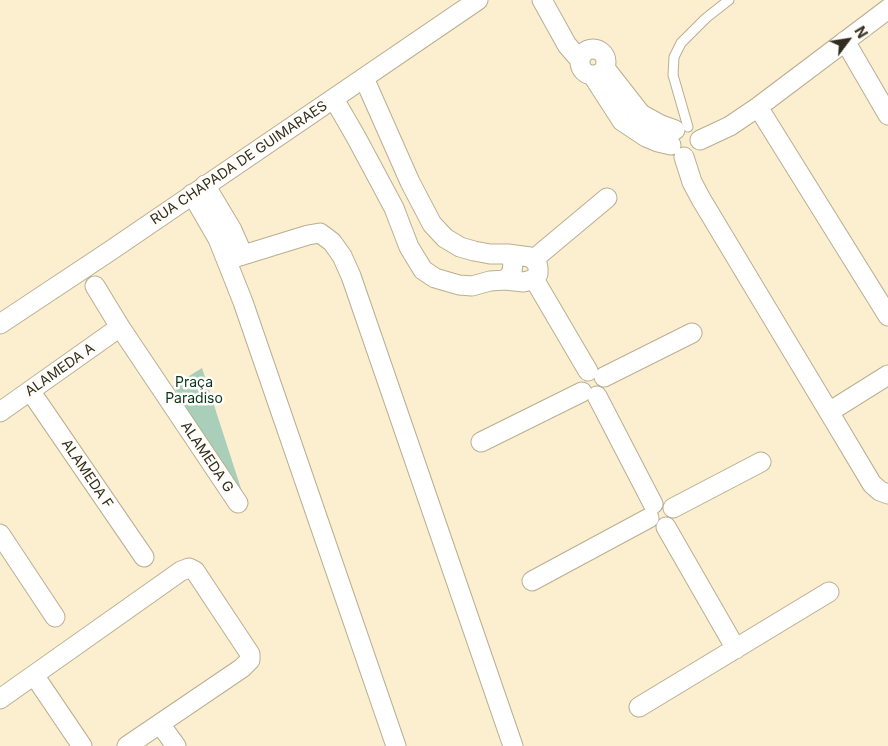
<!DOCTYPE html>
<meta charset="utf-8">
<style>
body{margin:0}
#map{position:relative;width:888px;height:746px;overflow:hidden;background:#fbefd0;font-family:Inter,sans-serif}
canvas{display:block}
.north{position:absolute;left:823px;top:15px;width:50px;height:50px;-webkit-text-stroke:4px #fffdf7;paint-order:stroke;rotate:59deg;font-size:14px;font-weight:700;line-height:20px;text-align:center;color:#302c20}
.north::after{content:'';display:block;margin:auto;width:18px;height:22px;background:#302c20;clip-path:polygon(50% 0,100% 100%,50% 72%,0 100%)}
</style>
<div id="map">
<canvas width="888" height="746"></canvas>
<div class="north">N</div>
</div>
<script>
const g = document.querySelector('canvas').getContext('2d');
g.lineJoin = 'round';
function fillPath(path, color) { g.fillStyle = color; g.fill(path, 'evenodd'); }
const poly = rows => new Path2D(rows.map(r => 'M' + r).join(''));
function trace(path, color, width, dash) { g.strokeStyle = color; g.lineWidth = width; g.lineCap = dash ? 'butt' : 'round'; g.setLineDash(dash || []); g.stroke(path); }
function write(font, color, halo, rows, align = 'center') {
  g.font = font + ' Inter,sans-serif'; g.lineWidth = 5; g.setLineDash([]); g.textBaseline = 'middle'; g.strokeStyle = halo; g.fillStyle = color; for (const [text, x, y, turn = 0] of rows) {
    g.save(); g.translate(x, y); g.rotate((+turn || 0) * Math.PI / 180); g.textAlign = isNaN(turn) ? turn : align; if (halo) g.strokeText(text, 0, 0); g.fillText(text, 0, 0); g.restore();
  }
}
const green = poly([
 [202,368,246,504,173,386]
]);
const service = poly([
 [688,127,673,75,674,57,681,43,706,18,729,0]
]);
const minor = poly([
 [542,0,567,45,580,60],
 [845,41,888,115],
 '580 62a13 13 0 1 1 26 0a13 13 0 1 1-26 0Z',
 [605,68,641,114,661,125,675,130],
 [593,76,622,121,646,137,658,142,671,145],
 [364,78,410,182,432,224,445,238,460,247,474,251,490,254,508,254,530,257,537,263,538,268,538,274,534,279,524,282,505,280,512,273,513,262,508,254],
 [334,99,356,137,394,208,409,247,423,270,435,278,459,285,472,286,490,281,505,280],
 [758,107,888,316],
 [700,140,730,126,758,107,888,9],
 [684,157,692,182,701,199,829,412,872,484,880,491,888,494],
 [205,185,232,230,243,255],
 [192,194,218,239,243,302,396,746],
 [534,259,607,198],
 [227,260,308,235,320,233,332,242,342,256,351,276,513,746],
 [534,279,588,371],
 [95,286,120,327,238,503],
 [0,324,110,251,478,0],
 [604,377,692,333],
 [31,392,144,557],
 [597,396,653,504],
 [0,412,120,327],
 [829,412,888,375],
 [481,442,582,392],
 [673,508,761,462],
 [666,527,736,649],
 [0,534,55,617],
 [532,581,649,518],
 [34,675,82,746],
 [0,699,181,571,189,568,195,571,250,654,250,660,242,668,127,746],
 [639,707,829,592],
 [160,724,176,746]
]);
const streetNames = [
 ["RUA CHAPADA DE GUIMARAES",239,163,-34],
 ["ALAMEDA A",60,370,-35],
 ["ALAMEDA G",207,457,56],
 ["ALAMEDA F",87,474,56]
];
const parkNames = [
 ["Praça",194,383],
 ["Paradiso",194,399]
];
fillPath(green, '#a9ceba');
trace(service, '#b9ae91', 11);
trace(minor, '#b9ae91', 21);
trace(service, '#fff', 9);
trace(minor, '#fff', 19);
write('14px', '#302c20', '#fffdf7', streetNames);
write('14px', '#083322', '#fffdf7', parkNames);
</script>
